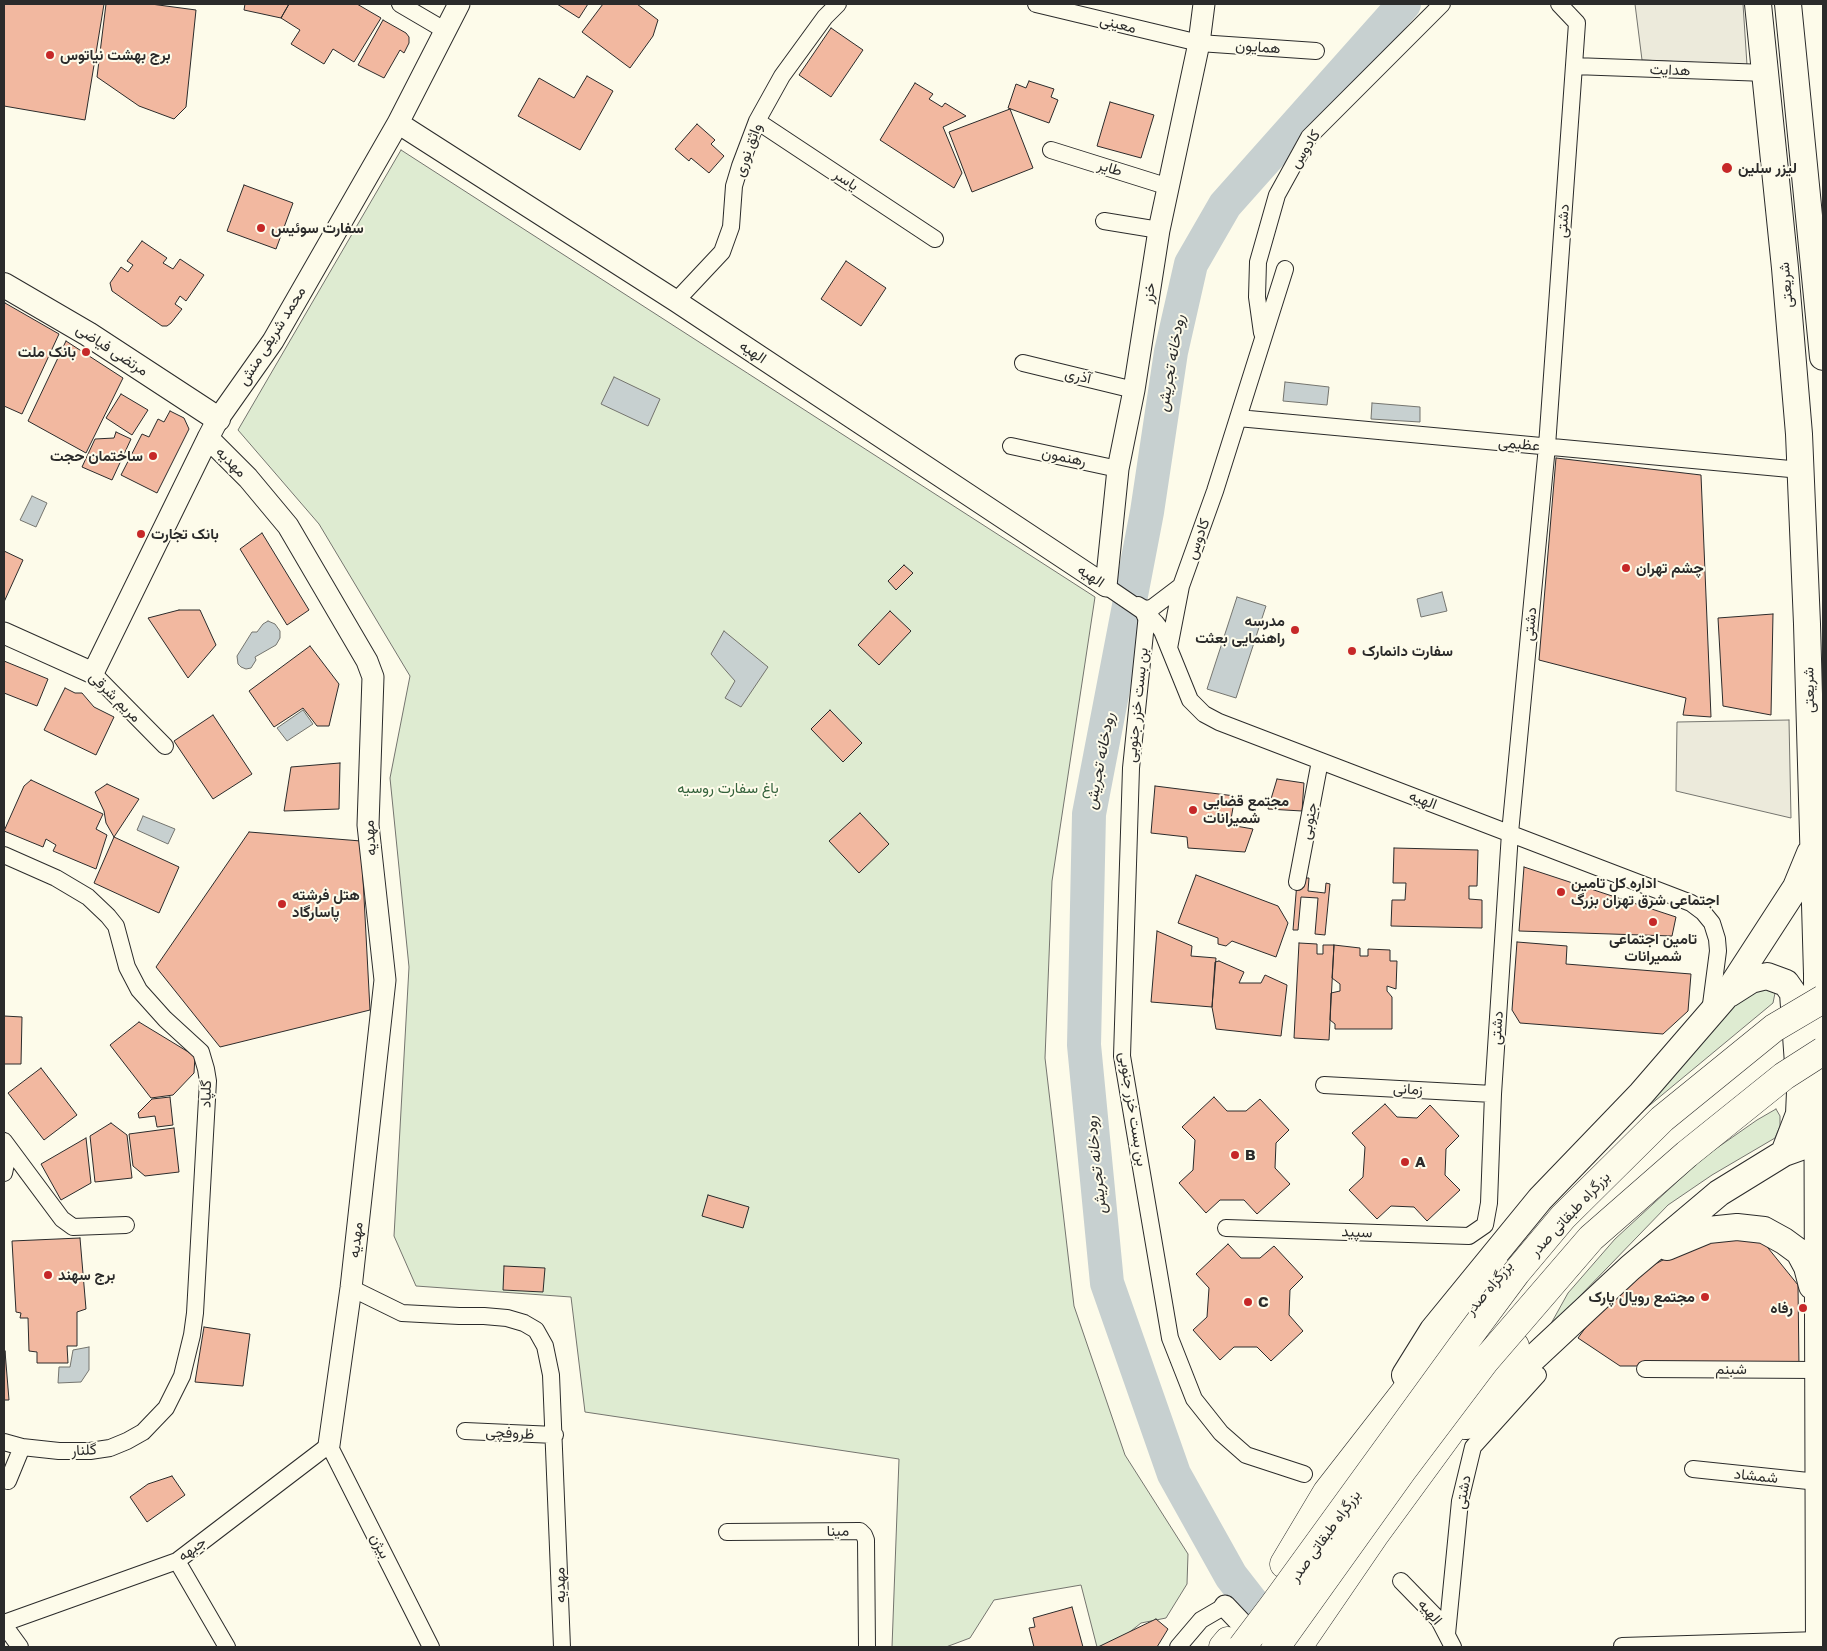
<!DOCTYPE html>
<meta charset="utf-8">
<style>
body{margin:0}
#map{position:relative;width:1827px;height:1651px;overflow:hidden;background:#fdfbea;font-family:"Golos Text",sans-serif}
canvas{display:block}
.frame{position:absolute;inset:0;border:5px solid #2b2b2b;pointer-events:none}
</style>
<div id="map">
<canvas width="1827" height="1651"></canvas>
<div class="frame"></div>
</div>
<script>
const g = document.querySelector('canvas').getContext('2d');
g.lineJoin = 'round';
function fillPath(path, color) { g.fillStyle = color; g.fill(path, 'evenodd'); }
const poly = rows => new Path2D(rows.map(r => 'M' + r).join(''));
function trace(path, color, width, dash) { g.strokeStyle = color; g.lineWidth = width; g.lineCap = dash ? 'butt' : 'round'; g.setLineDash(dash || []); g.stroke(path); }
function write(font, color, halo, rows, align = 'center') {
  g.font = font + ' "Golos Text",Vazirmatn,sans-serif'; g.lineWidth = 4; g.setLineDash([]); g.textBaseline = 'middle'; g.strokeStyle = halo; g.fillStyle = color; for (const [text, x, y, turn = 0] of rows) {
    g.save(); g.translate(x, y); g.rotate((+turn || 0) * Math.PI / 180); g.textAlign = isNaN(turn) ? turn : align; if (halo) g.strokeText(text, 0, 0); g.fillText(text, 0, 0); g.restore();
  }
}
const green = poly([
 [401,150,1095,597,1052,881,1045,1058,1074,1306,1125,1455,1188,1554,1187,1584,1166,1618,1141,1623,1111,1647,1097,1647,1081,1585,994,1600,970,1638,946,1647,892,1647,899,1459,585,1412,571,1297,416,1286,394,1236,409,967,390,778,410,676,319,524,238,430,401,150],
 [1769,988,1775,993,1773,1003,1627,1124,1738,1001,1756,991,1769,988],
 [1776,1109,1780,1116,1780,1126,1775,1138,1712,1175,1668,1205,1548,1329,1568,1293,1615,1239,1704,1157,1757,1120,1776,1109]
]);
const parking = poly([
 [1635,4,1743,4,1747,65,1642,60,1635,4],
 [1789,720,1791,818,1676,791,1677,722,1789,720]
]);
const water = poly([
 [614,377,660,399,648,426,601,404,614,377],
 [1285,382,1329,387,1327,405,1283,401,1285,382],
 [1372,403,1420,407,1420,422,1371,419,1372,403],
 [32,496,47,503,36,527,20,520,32,496],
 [1442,592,1447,611,1421,617,1417,599,1442,592],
 [1237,597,1266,606,1236,698,1207,689,1237,597],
 [268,621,275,624,280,631,280,638,276,645,255,657,256,660,251,668,246,669,241,667,238,664,237,656,252,632,257,632,263,624,268,621],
 [724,631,768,667,741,707,725,698,735,681,711,654,724,631],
 [303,710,313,724,287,741,277,728,303,710],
 [143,816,175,829,168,844,137,830,143,816],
 [89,1347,89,1370,81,1382,58,1383,59,1367,70,1367,73,1350,89,1347]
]);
const river = poly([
 [1286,1642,1266,1621,1231,1576,1174,1474,1107,1283,1084,1045,1089,814,1147,512,1171,352,1191,264,1225,205,1404,4]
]);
const building = poly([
 [4,4,104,4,85,120,4,106,4,4],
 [106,4,151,4,196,10,186,107,174,119,139,106,97,77,106,4],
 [245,4,289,4,281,18,244,10,245,4],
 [289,4,357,4,381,18,354,62,333,49,324,64,291,44,300,30,281,18,289,4],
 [557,4,588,4,579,18,557,4],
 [603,4,637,4,658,20,653,36,630,68,582,32,603,4],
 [383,20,406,33,409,37,409,43,404,53,400,50,384,78,358,65,383,20],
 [831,28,863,50,831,97,799,75,831,28],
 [587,76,613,91,580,150,518,116,539,78,574,98,587,76],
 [1029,81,1054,89,1051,97,1058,100,1049,123,1008,108,1016,84,1026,88,1029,81],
 [915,83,933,94,929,99,942,107,945,103,966,116,943,127,962,173,954,188,880,140,915,83],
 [1110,102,1154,115,1141,158,1097,146,1110,102],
 [1010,109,1033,168,972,192,949,132,1010,109],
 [697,124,715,140,711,144,724,156,709,173,691,158,689,161,675,149,697,124],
 [244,185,293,203,276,249,227,231,244,185],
 [142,241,167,258,163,263,173,269,180,259,204,275,186,301,180,296,175,304,182,309,171,323,167,326,162,326,112,291,110,283,121,267,128,272,133,265,127,261,142,241],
 [846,261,886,288,861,326,821,299,846,261],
 [5,303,59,334,22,414,4,406,4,306,5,303],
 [66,341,123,378,86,453,28,421,66,341],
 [121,394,148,410,132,435,106,418,121,394],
 [170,411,184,418,189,429,157,493,121,475,142,434,149,437,158,419,164,422,170,411],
 [116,432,131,439,112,480,82,467,95,439,114,438,116,432],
 [1556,458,1701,475,1711,717,1683,715,1686,698,1539,660,1556,458],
 [262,533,309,610,287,625,240,549,262,533],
 [4,551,23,560,4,602,4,551],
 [904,565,913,573,896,590,888,581,904,565],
 [179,610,200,610,216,645,188,678,148,618,179,610],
 [890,611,911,631,879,665,858,645,890,611],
 [1773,614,1771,715,1723,706,1718,618,1773,614],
 [310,646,339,684,329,726,317,726,303,708,274,727,249,691,310,646],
 [4,661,48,679,37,706,4,693,4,661],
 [65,688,75,693,82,693,94,707,114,717,96,755,44,730,65,688],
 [830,710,862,743,843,762,811,729,830,710],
 [213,715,252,774,213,799,174,741,213,715],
 [340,763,339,809,284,811,291,767,340,763],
 [1277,779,1304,783,1302,811,1268,809,1277,779],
 [31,780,103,814,96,829,107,835,96,869,53,851,56,845,46,839,43,847,4,831,24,786,31,780],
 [107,784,139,799,114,837,106,823,104,811,95,792,107,784],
 [1155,786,1235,796,1230,825,1253,829,1245,852,1188,848,1187,837,1151,833,1155,786],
 [860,813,889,844,859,873,829,841,860,813],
 [249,832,361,841,370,1010,220,1047,156,967,249,832],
 [114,837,179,867,159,913,94,883,114,837],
 [1394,848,1478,850,1477,886,1469,886,1469,899,1482,900,1482,928,1391,926,1392,900,1405,900,1406,883,1393,883,1394,848],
 [1524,867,1676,917,1672,936,1519,931,1524,867],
 [1196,875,1278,906,1288,923,1276,957,1232,941,1226,946,1218,944,1218,938,1178,923,1196,875],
 [1302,878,1309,878,1308,891,1325,893,1326,883,1330,884,1325,935,1315,934,1318,898,1301,897,1298,930,1293,930,1297,882,1302,878],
 [1157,931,1192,946,1191,956,1216,958,1212,1007,1151,1002,1157,931],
 [1517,942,1567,946,1566,964,1691,974,1688,1011,1663,1034,1520,1023,1512,1010,1517,942],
 [1299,943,1317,944,1317,954,1323,954,1323,945,1334,945,1329,1040,1294,1038,1299,943],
 [1334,945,1360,948,1360,956,1368,956,1368,949,1390,950,1390,961,1397,961,1396,989,1387,986,1387,991,1392,997,1392,1029,1335,1029,1335,1024,1330,1020,1331,993,1340,991,1340,984,1332,978,1334,945],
 [1219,961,1244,972,1239,983,1261,983,1265,975,1287,985,1281,1036,1216,1029,1212,1007,1215,962,1219,961],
 [4,1016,22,1017,21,1064,4,1064,4,1016],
 [139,1022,195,1056,194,1073,173,1095,151,1098,110,1045,139,1022],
 [41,1068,77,1115,44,1140,8,1093,41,1068],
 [170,1097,173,1125,157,1127,155,1116,139,1118,138,1113,152,1099,170,1097],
 [1214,1097,1227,1111,1246,1111,1260,1099,1289,1130,1276,1143,1275,1168,1290,1184,1257,1214,1244,1200,1220,1200,1206,1213,1179,1183,1193,1170,1195,1140,1182,1127,1214,1097],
 [1385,1104,1397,1117,1417,1118,1430,1105,1459,1136,1446,1149,1445,1175,1460,1190,1427,1221,1414,1207,1391,1206,1377,1219,1349,1190,1363,1177,1365,1147,1352,1133,1385,1104],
 [111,1123,127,1135,132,1178,95,1182,90,1136,111,1123],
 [174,1128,179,1172,145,1176,133,1166,129,1134,174,1128],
 [86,1138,91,1183,61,1200,41,1164,86,1138],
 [708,1195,749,1207,743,1228,702,1216,708,1195],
 [80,1238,86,1309,77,1312,77,1346,67,1346,68,1363,37,1363,37,1352,29,1351,28,1318,20,1318,21,1313,16,1312,12,1241,80,1238],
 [1715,1239,1746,1240,1764,1243,1798,1285,1799,1368,1736,1366,1620,1366,1578,1338,1599,1309,1634,1275,1688,1247,1715,1239],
 [1228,1244,1241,1258,1260,1258,1274,1246,1303,1277,1290,1290,1289,1315,1303,1331,1271,1361,1257,1347,1234,1347,1220,1360,1193,1330,1207,1317,1209,1288,1196,1274,1228,1244],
 [504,1266,545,1268,543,1292,503,1290,504,1266],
 [204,1327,250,1334,243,1386,195,1382,204,1327],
 [5,1351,9,1400,4,1400,5,1351],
 [172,1476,185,1495,147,1522,130,1497,148,1484,172,1476],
 [1072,1607,1083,1647,1034,1647,1029,1628,1035,1627,1033,1618,1072,1607],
 [1156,1619,1168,1629,1157,1647,1098,1647,1156,1619]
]);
const minor = poly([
 [400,4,446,31],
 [1036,4,1199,43,1316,51],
 [1574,66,1766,73],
 [757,121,935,239],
 [1051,150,1169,187],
 [1104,221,1159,230],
 [676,301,722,252,731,227,734,186,740,166,757,121,782,76,825,17,838,4],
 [1262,333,1257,297,1258,262,1277,195,1309,137,1442,4],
 [1023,363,1134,390],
 [1238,418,1801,470],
 [1011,446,1118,469],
 [1106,586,1147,614,1156,623,1162,631,1190,700,1204,714,1219,722,1691,903,1703,912,1712,923,1717,939,1718,951,1710,1012],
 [1138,605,1148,611,1181,586,1215,491,1285,269],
 [1147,614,1131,768,1122,1056,1170,1338,1194,1399,1221,1433,1246,1455,1304,1474],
 [1169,648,1181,586],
 [93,673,165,746],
 [4,855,56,878,88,897,108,916,116,926,127,967,139,990,165,1019,201,1052,206,1069,208,1081,195,1313,192,1335,182,1376,166,1408,143,1432,127,1441,110,1448,90,1451,59,1451,22,1447,4,1442],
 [1297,882,1320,761],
 [1324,1085,1493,1094],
 [4,1141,62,1219,73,1227,126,1225],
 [4,1173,7,1159,7,1146],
 [1226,1228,1469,1236,1485,1225,1489,1203,1493,1094,1510,833,1547,446,1577,23,1559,4],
 [351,1288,402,1313,459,1316,484,1316,507,1318,524,1323,536,1330,545,1346,551,1375,562,1647],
 [1645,1369,1817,1370],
 [465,1431,555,1435],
 [1693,1469,1818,1482],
 [8,1481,22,1447],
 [727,1532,860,1531,864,1535,866,1540,867,1647],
 [177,1561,227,1647],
 [1401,1581,1439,1620,1453,1647],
 [4,1623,177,1561,329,1445,431,1647],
 [4,1625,20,1647],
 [1447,1634,1460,1501,1473,1447,1538,1375],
 [1622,1646,1819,1640],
 [1178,1647,1201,1620,1225,1606]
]);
const tertiary = poly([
 [398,123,676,301,1106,586,1118,469,1134,390,1159,230,1199,43,1204,4],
 [208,438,248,478,288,526,367,661,373,677,368,825,385,980,351,1288,329,1445],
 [1147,614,1148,611],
 [4,633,93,673,208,438,218,419,273,341,398,123,459,4],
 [1225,1606,1261,1644]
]);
const secondary = poly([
 [4,285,88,334,218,419]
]);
const primary = poly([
 [1758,4,1785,268,1799,434,1807,624,1817,974,1819,1647],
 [1788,4,1823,357],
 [1729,994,1751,980,1767,976,1786,983,1793,993,1800,1092,1799,1114,1784,1153],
 [1667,1247,1708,1230,1737,1227,1764,1230,1784,1241,1799,1252,1807,1267,1812,1286],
 [1405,1375,1433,1330,1540,1199,1641,1094,1724,998,1796,887,1810,853],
 [1466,1426,1512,1378,1630,1268,1719,1193,1784,1153,1823,1139]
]);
const trunk = poly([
 [1284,1564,1327,1492,1447,1338,1501,1273],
 [1223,1647,1228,1641],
 [1298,1647,1374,1536,1497,1368,1515,1346]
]);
const trunkBridge = poly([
 [1242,1647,1273,1606,1461,1347,1516,1273,1563,1217,1662,1119,1774,1028,1823,999],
 [1276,1647,1402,1471,1485,1361,1591,1238,1687,1154,1784,1076,1823,1051]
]);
const markers = [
 [50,55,5,"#c62828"],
 [1727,168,6,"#c62828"],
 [261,228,5,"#c62828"],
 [86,352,5,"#c62828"],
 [153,456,5,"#c62828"],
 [141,534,5,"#c62828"],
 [1626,568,5,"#c62828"],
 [1295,630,5,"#c62828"],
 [1352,651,5,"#c62828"],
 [1193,810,5,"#c62828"],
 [1561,892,5,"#c62828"],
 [282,904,5,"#c62828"],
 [1653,922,5,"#c62828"],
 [1235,1155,5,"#c62828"],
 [1405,1162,5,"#c62828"],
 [48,1275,5,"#c62828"],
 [1705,1297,5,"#c62828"],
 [1248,1302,5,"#c62828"],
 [1803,1308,5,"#c62828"]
];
const streetNames = [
 ["معینی",1118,24,14],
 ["همایون",1258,47,4],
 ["هدایت",1670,70,2],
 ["کادوس",1305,149,-56],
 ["واثق نوری",748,150,-70],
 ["طایر",1110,168,17],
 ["یاسر",846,180,33],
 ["دشتی",1563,221,-86],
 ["شریعتی",1786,285,-95],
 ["خزر",1149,293,-81],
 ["محمد شریفی منش",272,336,-58],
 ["مرتضی فیاضی",112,350,33],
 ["الهیه",753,352,34],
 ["آذری",1078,376,13],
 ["عظیمی",1519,444,5],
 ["رهنمون",1064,457,12],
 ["مهدیه",231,462,45],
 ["کادوس",1198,539,-70],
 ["الهیه",1091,576,34],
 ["دشتی",1530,624,-84],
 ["شریعتی",1809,690,-91],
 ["مریم شرقی",115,697,44],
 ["بن بست خزر جنوبی",1137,705,-84],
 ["الهیه",1423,800,21],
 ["جنوبی",1309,821,-79],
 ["مهدیه",370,838,-94],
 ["دشتی",1497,1028,-86],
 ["زمانی",1408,1089,3],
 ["گلپاد",206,1094,-89],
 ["بن بست خزر جنوبی",1133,1109,81],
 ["بزرگراه طبقاتی صدر",1570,1214,-47],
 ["سپید",1357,1232,2],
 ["مهدیه",356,1240,-84],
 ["بزرگراه صدر",1489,1288,-50],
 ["شبنم",1731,1369],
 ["ظروفچی",510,1433,3],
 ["گلنار",84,1450,-3],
 ["شمشاد",1756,1476,6],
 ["دشتی",1463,1492,-79],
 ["مینا",838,1531,-1],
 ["بزرگراه طبقاتی صدر",1325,1536,-54],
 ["بیژن",380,1546,63],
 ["جبهه",192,1549,-36],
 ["مهدیه",560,1585,-92],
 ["الهیه",1430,1612,50]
];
const poiNames = [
 ["برج بهشت نیاتوس",60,55],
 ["لیزر سلین",1738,168],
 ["سفارت سوئیس",271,228],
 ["بانک ملت",76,352,"right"],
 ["ساختمان حجت",143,456,"right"],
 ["بانک تجارت",151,534],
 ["چشم تهران",1636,568],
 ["مدرسه",1285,621,"right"],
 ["راهنمایی بعثت",1285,638,"right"],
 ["سفارت دانمارک",1362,651],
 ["مجتمع قضایی",1203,801],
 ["شمیرانات",1203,818],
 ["اداره کل تامین",1571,883],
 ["اجتماعی شرق تهران بزرگ",1571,900],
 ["هتل فرشته",292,895],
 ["پاسارگاد",292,912],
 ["تامین اجتماعی",1653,939,"center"],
 ["شمیرانات",1653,956,"center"],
 ["B",1245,1155],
 ["A",1415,1162],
 ["برج سهند",58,1275],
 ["مجتمع رویال پارک",1695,1297,"right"],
 ["C",1258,1302],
 ["رفاه",1793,1308,"right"]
];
const parkNames = [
 ["باغ سفارت روسیه",728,788]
];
const waterNames = [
 ["رودخانه تجریش",1171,363,-80],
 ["رودخانه تجریش",1100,761,-79],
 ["رودخانه تجریش",1096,1165,-96]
];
fillPath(green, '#deebd1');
trace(green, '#74746e', 1);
fillPath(parking, '#eceadb');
trace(parking, '#74746e', 1);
fillPath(water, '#c7d0d0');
trace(water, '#74746e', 1);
trace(river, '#c7d0d0', 34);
fillPath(building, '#f2b8a0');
trace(building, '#2b2b2b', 1);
trace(minor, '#2b2b2b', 18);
trace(tertiary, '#2b2b2b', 23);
trace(secondary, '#2b2b2b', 26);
trace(primary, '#2b2b2b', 28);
trace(trunk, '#2b2b2b', 29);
trace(minor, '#fdfbea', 16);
trace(tertiary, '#fdfbea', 21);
trace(secondary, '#fdfbea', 24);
trace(primary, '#fdfbea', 26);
trace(trunk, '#fdfbea', 28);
trace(trunkBridge, '#2b2b2b', 29, []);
trace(trunkBridge, '#fdfbea', 28);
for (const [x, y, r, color] of markers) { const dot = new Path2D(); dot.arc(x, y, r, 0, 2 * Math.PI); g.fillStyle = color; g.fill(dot); trace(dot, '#fdfbea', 2); }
write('15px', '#2b2b2b', '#fdfbea', streetNames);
write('bold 15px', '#2b2b2b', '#fdfbea', poiNames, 'left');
write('15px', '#34623c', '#fdfbea', parkNames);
write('italic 16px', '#2b2b2b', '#fdfbea', waterNames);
</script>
